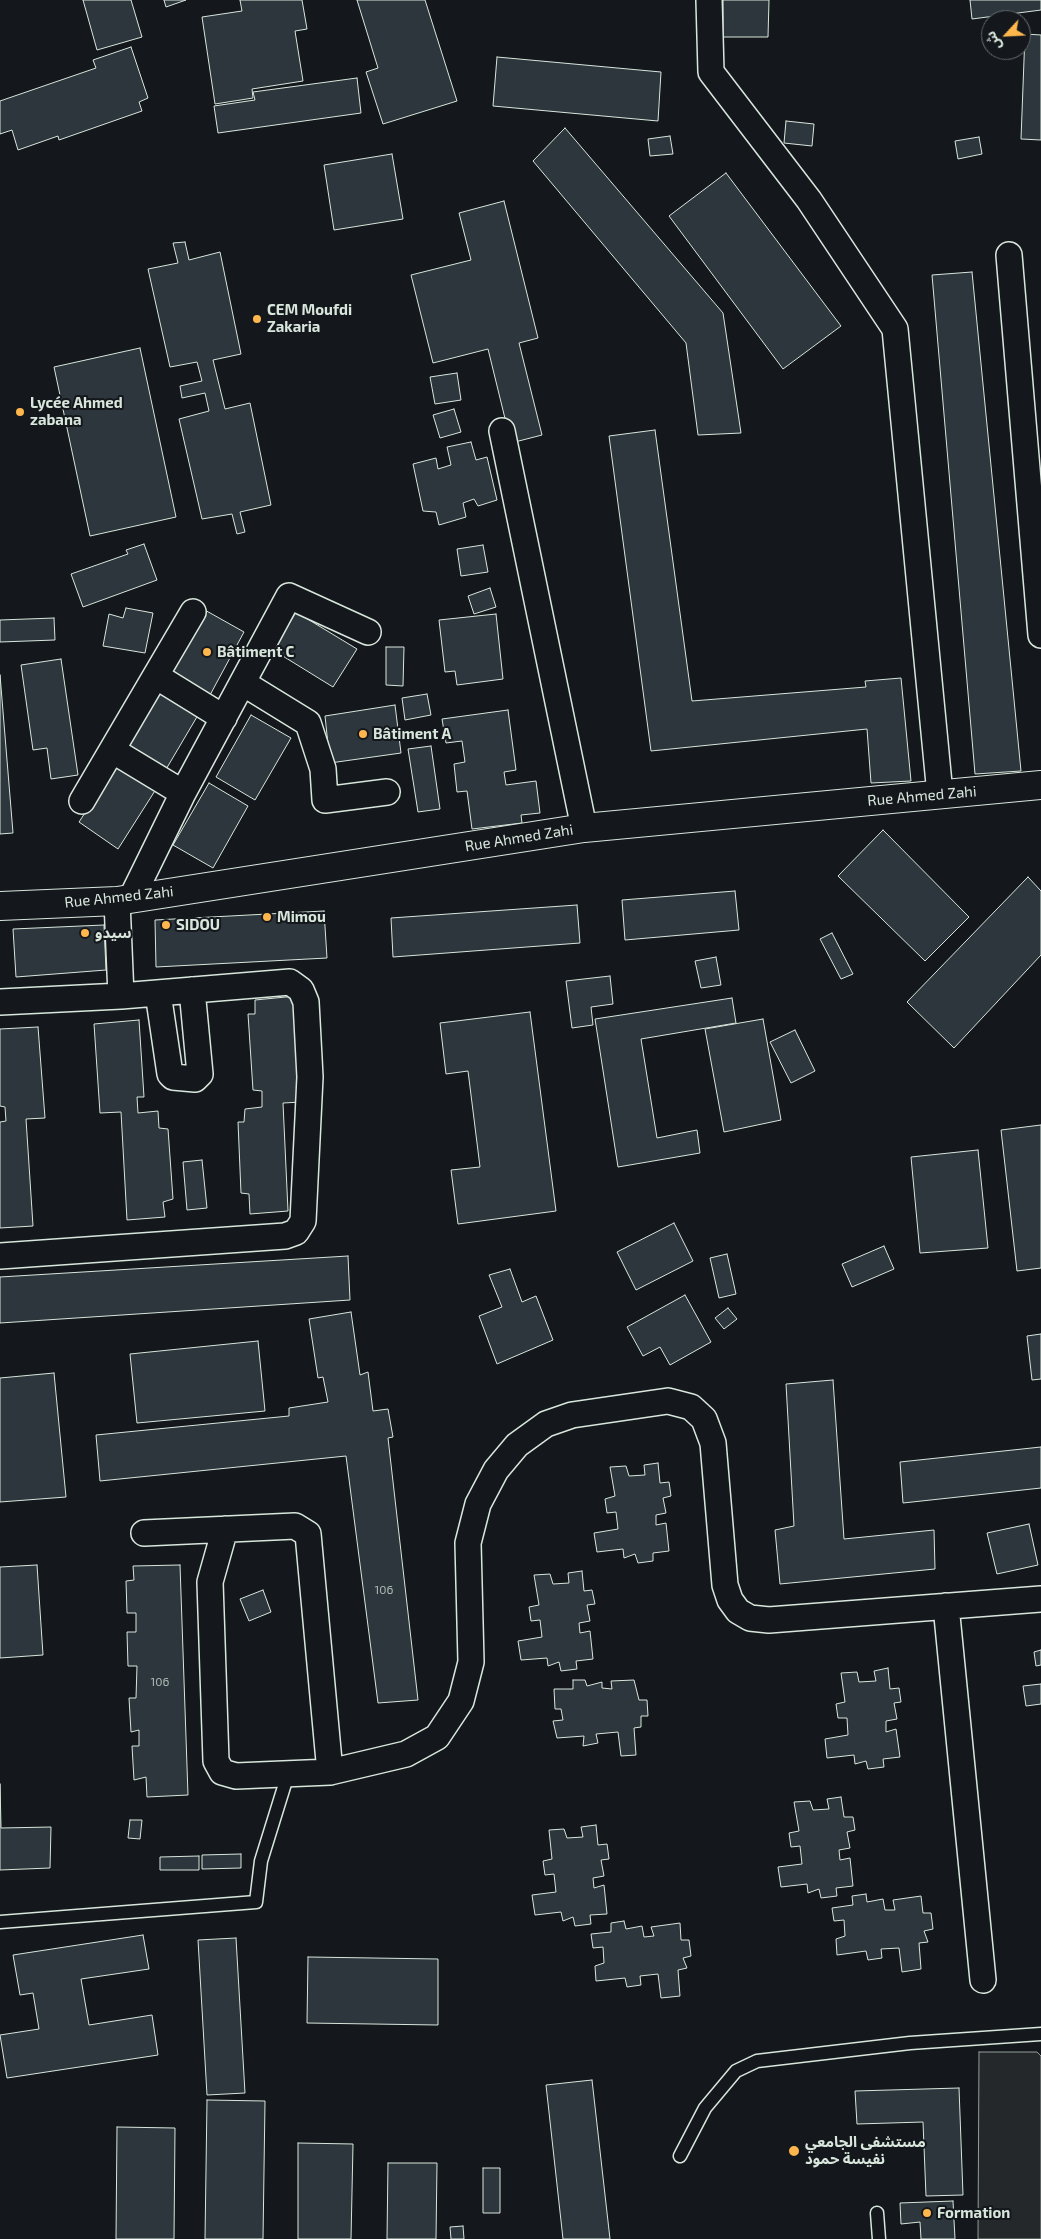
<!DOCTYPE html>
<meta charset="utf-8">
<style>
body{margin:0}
#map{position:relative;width:1041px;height:2239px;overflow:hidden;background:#14181c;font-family:"Exo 2","Noto Sans Arabic",sans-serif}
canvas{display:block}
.north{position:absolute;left:981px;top:10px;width:50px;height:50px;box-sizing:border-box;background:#14181c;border:1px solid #626a69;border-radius:50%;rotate:245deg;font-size:14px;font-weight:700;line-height:20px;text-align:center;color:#d8e6dc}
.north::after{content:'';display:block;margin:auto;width:18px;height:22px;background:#ffb74d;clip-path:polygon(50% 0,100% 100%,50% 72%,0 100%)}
</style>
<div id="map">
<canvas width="1041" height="2239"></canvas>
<div class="north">ش</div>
</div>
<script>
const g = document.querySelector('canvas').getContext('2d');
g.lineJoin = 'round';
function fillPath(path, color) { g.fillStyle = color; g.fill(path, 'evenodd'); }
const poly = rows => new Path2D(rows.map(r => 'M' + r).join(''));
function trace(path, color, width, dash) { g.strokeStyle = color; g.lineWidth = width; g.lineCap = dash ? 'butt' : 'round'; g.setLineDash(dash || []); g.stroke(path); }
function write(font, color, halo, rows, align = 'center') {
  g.font = font + ' "Exo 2","Noto Sans Arabic",sans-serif'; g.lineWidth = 4; g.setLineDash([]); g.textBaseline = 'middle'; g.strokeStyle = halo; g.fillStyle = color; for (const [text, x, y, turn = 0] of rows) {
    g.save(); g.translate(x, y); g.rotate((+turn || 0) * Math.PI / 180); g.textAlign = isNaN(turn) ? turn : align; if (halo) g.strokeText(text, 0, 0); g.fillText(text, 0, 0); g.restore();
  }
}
const parking = poly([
 [979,2052,1037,2052,1041,2056,1041,2239,978,2239,979,2052]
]);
const building = poly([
 [83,0,131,0,142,37,97,50,83,0],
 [164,0,186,0,166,7,164,0],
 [240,0,302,0,307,29,295,31,303,81,252,89,253,98,215,104,202,17,242,11,240,0],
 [357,0,425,0,457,101,383,124,366,72,378,68,357,0],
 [723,0,769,0,768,37,723,37,723,0],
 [970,0,1041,0,1041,10,972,19,970,0],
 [1025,34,1041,35,1041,140,1021,139,1025,34],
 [131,47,148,98,139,102,142,111,59,140,58,136,18,150,12,130,0,134,0,101,96,68,93,60,131,47],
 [497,57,661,72,658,121,493,106,497,57],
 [357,78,361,113,218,133,214,106,255,100,253,92,357,78],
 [786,121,814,124,812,146,784,143,786,121],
 [565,128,723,313,741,433,698,435,686,343,533,161,565,128],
 [670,136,673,154,650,156,648,139,670,136],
 [979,137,982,154,958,159,955,141,979,137],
 [392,154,403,219,334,230,324,165,392,154],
 [726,173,841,326,783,369,669,216,726,173],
 [504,201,538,338,519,343,542,435,511,443,488,349,433,363,411,275,471,260,459,213,504,201],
 [185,242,189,260,220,252,241,354,213,360,225,409,250,403,271,505,240,512,245,532,237,534,232,514,202,519,179,419,209,411,205,393,182,398,180,386,202,381,197,362,170,367,148,269,178,263,173,243,185,242],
 [972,272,1021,771,975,774,932,275,972,272],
 [140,348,176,517,90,536,54,367,140,348],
 [457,373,461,400,435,404,430,377,457,373],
 [454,409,461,432,440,438,433,415,454,409],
 [655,430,692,701,866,687,865,681,901,678,911,781,871,783,867,729,651,751,609,436,655,430],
 [471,442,476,460,487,457,497,500,478,506,474,499,463,503,466,517,439,525,436,512,423,511,413,464,436,458,438,469,451,465,447,447,471,442],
 [144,544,157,580,83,607,71,574,128,554,126,550,144,544],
 [483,545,488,572,461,576,457,549,483,545],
 [490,588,496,607,474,614,468,596,490,588],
 [126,608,153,613,145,653,103,646,109,614,123,618,126,608],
 [203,609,244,632,210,695,169,672,203,609],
 [296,612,357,649,333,687,273,650,296,612],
 [496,614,503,679,457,685,455,671,445,672,439,620,496,614],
 [54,618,55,640,0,642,0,620,54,618],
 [386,647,404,647,403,686,386,685,386,647],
 [61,659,78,775,51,779,47,748,33,750,21,665,61,659],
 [0,675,13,833,0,834,0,675],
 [161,685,201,710,165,771,125,747,161,685],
 [427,694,431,715,405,720,402,698,427,694],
 [395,705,401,753,330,763,325,716,395,705],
 [508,710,516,770,504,772,506,785,536,781,540,813,521,815,522,823,472,829,467,791,457,792,454,764,465,762,462,741,446,743,442,719,508,710],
 [251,715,291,738,255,800,216,777,251,715],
 [431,746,440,809,418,812,408,749,431,746],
 [119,761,158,786,118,849,79,822,119,761],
 [209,783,248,806,213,868,173,845,209,783],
 [883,830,969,917,925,961,838,876,883,830],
 [1028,877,1041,891,1041,955,954,1048,907,1002,1028,877],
 [735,891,739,930,625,940,622,900,735,891],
 [577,905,580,943,393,957,391,918,577,905],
 [324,911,327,958,156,967,155,920,324,911],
 [104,925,106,970,16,977,13,929,104,925],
 [832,933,853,974,841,979,820,939,832,933],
 [716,957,721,985,701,988,695,961,716,957],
 [610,976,613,1004,591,1007,593,1025,572,1028,566,981,610,976],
 [296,996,302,1102,283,1103,288,1211,250,1214,249,1194,241,1193,238,1122,244,1122,245,1109,262,1107,262,1091,253,1090,248,1014,255,1014,255,1000,296,996],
 [732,998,736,1023,641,1039,657,1138,697,1130,700,1153,618,1167,595,1019,732,998],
 [530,1012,556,1211,458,1224,451,1170,480,1167,468,1071,446,1074,440,1023,530,1012],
 [763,1019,781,1120,724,1132,705,1029,763,1019],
 [139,1020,144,1097,137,1097,138,1113,158,1111,159,1128,168,1129,173,1199,163,1202,165,1217,127,1220,121,1112,100,1113,94,1024,139,1020],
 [38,1027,45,1118,26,1119,33,1226,0,1228,0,1122,6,1121,5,1107,0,1106,0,1029,38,1027],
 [795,1030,815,1071,791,1083,770,1042,795,1030],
 [1041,1125,1041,1268,1017,1271,1001,1130,1041,1125],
 [978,1150,988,1248,920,1253,911,1157,978,1150],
 [202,1160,207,1208,187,1210,183,1162,202,1160],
 [674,1223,693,1261,636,1290,617,1252,674,1223],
 [884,1246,894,1269,852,1287,842,1264,884,1246],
 [727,1254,736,1294,719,1298,710,1258,727,1254],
 [348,1256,350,1300,0,1323,0,1277,348,1256],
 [510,1269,522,1302,536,1296,553,1340,497,1364,479,1316,502,1307,489,1275,510,1269],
 [685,1295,711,1342,670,1365,660,1347,643,1356,627,1327,685,1295],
 [728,1308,737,1319,724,1329,715,1318,728,1308],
 [351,1312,360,1375,368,1372,373,1411,388,1409,393,1437,388,1438,418,1700,378,1703,346,1456,100,1481,96,1435,289,1416,289,1408,328,1402,323,1377,318,1378,309,1319,351,1312],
 [1041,1334,1041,1379,1032,1380,1027,1336,1041,1334],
 [258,1341,265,1411,137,1423,130,1354,258,1341],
 [54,1373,66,1497,0,1502,0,1378,54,1373],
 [833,1380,844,1539,934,1530,935,1569,780,1584,775,1530,794,1526,786,1384,833,1380],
 [1041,1447,1041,1488,903,1503,900,1462,1041,1447],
 [658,1463,660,1483,669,1482,671,1496,663,1498,666,1513,656,1515,656,1525,666,1523,669,1551,653,1553,653,1561,638,1563,635,1554,624,1558,623,1549,597,1552,594,1533,618,1529,616,1512,607,1513,605,1499,615,1496,610,1467,626,1466,629,1476,645,1475,644,1465,658,1463],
 [1029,1524,1038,1565,997,1574,987,1533,1029,1524],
 [37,1565,43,1655,0,1658,0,1567,37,1565],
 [180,1565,188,1795,147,1797,146,1777,134,1780,132,1746,139,1746,139,1730,131,1732,129,1698,136,1698,137,1666,128,1666,127,1632,136,1632,136,1613,127,1613,126,1581,134,1580,133,1566,180,1565],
 [582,1571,584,1591,592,1590,595,1604,587,1605,590,1621,579,1623,580,1633,590,1631,593,1659,576,1661,577,1669,561,1671,559,1662,548,1666,547,1658,521,1660,518,1641,542,1637,540,1620,531,1621,529,1607,539,1605,534,1575,550,1574,553,1584,569,1583,568,1573,582,1571],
 [263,1590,271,1612,249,1621,240,1599,263,1590],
 [1041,1650,1041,1665,1036,1666,1034,1652,1041,1650],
 [888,1668,890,1689,899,1688,901,1702,894,1703,897,1719,886,1721,886,1732,896,1729,900,1757,883,1759,884,1767,868,1769,866,1761,855,1764,854,1755,827,1758,825,1739,848,1735,847,1718,838,1718,836,1704,845,1702,841,1673,857,1672,859,1682,876,1681,874,1671,888,1668],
 [573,1680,585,1680,587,1686,602,1682,602,1688,612,1689,611,1681,634,1680,639,1700,647,1700,648,1716,641,1716,641,1727,634,1728,636,1755,621,1756,618,1732,596,1734,598,1743,583,1746,584,1736,557,1738,553,1721,563,1720,561,1709,555,1709,554,1689,573,1689,573,1680],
 [1041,1684,1041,1704,1026,1706,1023,1686,1041,1684],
 [0,1784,1,1828,51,1827,50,1868,0,1870,0,1784],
 [841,1797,844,1817,853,1817,855,1830,847,1832,850,1848,839,1850,840,1860,850,1858,853,1886,836,1888,837,1896,821,1898,819,1889,808,1893,807,1884,781,1887,778,1867,802,1864,800,1846,791,1847,789,1833,799,1831,794,1802,810,1801,813,1810,829,1809,827,1799,841,1797],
 [130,1820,142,1820,140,1839,128,1838,130,1820],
 [596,1825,598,1845,607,1844,609,1859,601,1860,604,1876,593,1878,594,1888,604,1885,607,1914,590,1915,591,1924,575,1926,573,1917,563,1921,561,1912,535,1915,532,1895,556,1892,554,1874,545,1875,543,1861,552,1859,549,1830,564,1829,567,1838,583,1837,581,1827,596,1825],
 [241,1854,241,1868,202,1869,202,1855,241,1854],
 [199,1856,199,1870,160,1870,160,1857,199,1856],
 [866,1894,867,1902,883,1899,885,1910,895,1910,893,1900,921,1896,923,1913,931,1913,933,1929,924,1931,928,1942,919,1943,921,1969,902,1972,899,1948,881,1949,882,1958,868,1960,866,1951,837,1955,836,1939,845,1936,844,1920,834,1921,832,1908,853,1905,852,1896,866,1894],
 [624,1921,626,1929,642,1926,644,1937,654,1936,651,1927,680,1923,681,1940,689,1940,691,1956,683,1958,687,1968,678,1970,680,1996,661,1998,658,1974,640,1976,641,1985,627,1987,625,1978,596,1981,595,1966,604,1963,603,1947,593,1948,591,1934,611,1932,611,1923,624,1921],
 [143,1935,149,1969,81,1979,89,2025,152,2015,158,2055,7,2078,0,2035,39,2029,33,1993,20,1995,13,1955,143,1935],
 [236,1938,245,2093,207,2095,198,1940,236,1938],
 [308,1957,438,1959,438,2025,307,2023,308,1957],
 [592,2080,610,2239,563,2239,546,2085,592,2080],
 [959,2088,963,2195,926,2196,923,2122,857,2124,855,2091,959,2088],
 [207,2100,265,2101,263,2239,205,2239,207,2100],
 [117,2127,175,2128,174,2239,116,2239,117,2127],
 [298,2143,353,2144,351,2239,298,2239,298,2143],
 [388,2163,437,2163,436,2239,387,2239,388,2163],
 [483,2168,500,2168,500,2213,483,2213,483,2168],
 [953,2201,955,2239,921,2239,920,2222,901,2224,900,2203,953,2201],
 [463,2226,464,2239,451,2239,450,2227,463,2226]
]);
const service = poly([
 [0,1922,256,1902,261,1861,288,1774],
 [680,2156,705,2108,736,2071,757,2061,910,2043,1041,2034],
 [877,2213,879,2239]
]);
const minor = poly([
 [709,0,711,72,809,200,895,329,940,794],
 [1009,255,1041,635],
 [502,431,584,828],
 [156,676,224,718],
 [243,683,308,723,323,769,325,800,387,792],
 [112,750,183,793],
 [82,801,193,612],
 [131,899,183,793,289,596,368,632],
 [158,993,170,1074,173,1077,195,1079,200,1074,192,990],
 [0,1002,121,996],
 [0,1256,285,1236,296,1232,303,1221,310,1077,306,1002,301,990,290,982,121,996,117,901],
 [225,1529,210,1582,216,1761,222,1772,236,1776,330,1772,406,1754,437,1737,461,1701,471,1662,468,1543,478,1504,496,1470,517,1445,546,1424,572,1415,668,1401,691,1407,704,1419,713,1443,725,1585,730,1600,738,1611,750,1618,769,1620,1041,1599],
 [144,1533,295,1526,308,1534,330,1772],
 [946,1606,983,1980]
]);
const tertiary = poly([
 [0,906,117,901,584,828,1041,785]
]);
const markers = [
 [257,319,5,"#ffb74d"],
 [20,412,5,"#ffb74d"],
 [207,652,5,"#ffb74d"],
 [363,734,5,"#ffb74d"],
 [267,917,5,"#ffb74d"],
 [166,925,5,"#ffb74d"],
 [85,933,5,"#ffb74d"],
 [794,2151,6,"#ffb74d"],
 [927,2213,5,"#ffb74d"]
];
const numberNames = [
 ["106",384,1590],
 ["106",160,1682]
];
const poiNames = [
 ["CEM Moufdi",267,310],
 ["Zakaria",267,327],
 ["Lycée Ahmed",30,403],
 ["zabana",30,420],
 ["Bâtiment C",217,652],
 ["Bâtiment A",373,734],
 ["Mimou",277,917],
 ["SIDOU",176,925],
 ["سيدو",95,933],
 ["مستشفى الجامعي",805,2142],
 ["نفيسة حمود",805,2159],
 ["Formation",937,2213]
];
const streetNames = [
 ["Rue Ahmed Zahi",922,796,-5],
 ["Rue Ahmed Zahi",519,838,-9],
 ["Rue Ahmed Zahi",119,897,-6]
];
fillPath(parking, '#24282b');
trace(parking, '#939e99', 1);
fillPath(building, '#2c363c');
trace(building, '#d8e6dc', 1);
trace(service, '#d8e6dc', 15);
trace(minor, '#d8e6dc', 28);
trace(tertiary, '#d8e6dc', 30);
trace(service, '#14181c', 12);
trace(minor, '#14181c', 25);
trace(tertiary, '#14181c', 28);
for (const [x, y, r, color] of markers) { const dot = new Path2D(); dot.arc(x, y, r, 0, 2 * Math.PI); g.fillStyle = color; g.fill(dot); trace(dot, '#14181c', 2); }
write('12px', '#adbab4', null, numberNames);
write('bold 15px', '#d8e6dc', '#14181c', poiNames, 'left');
write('15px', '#d8e6dc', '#14181c', streetNames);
</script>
